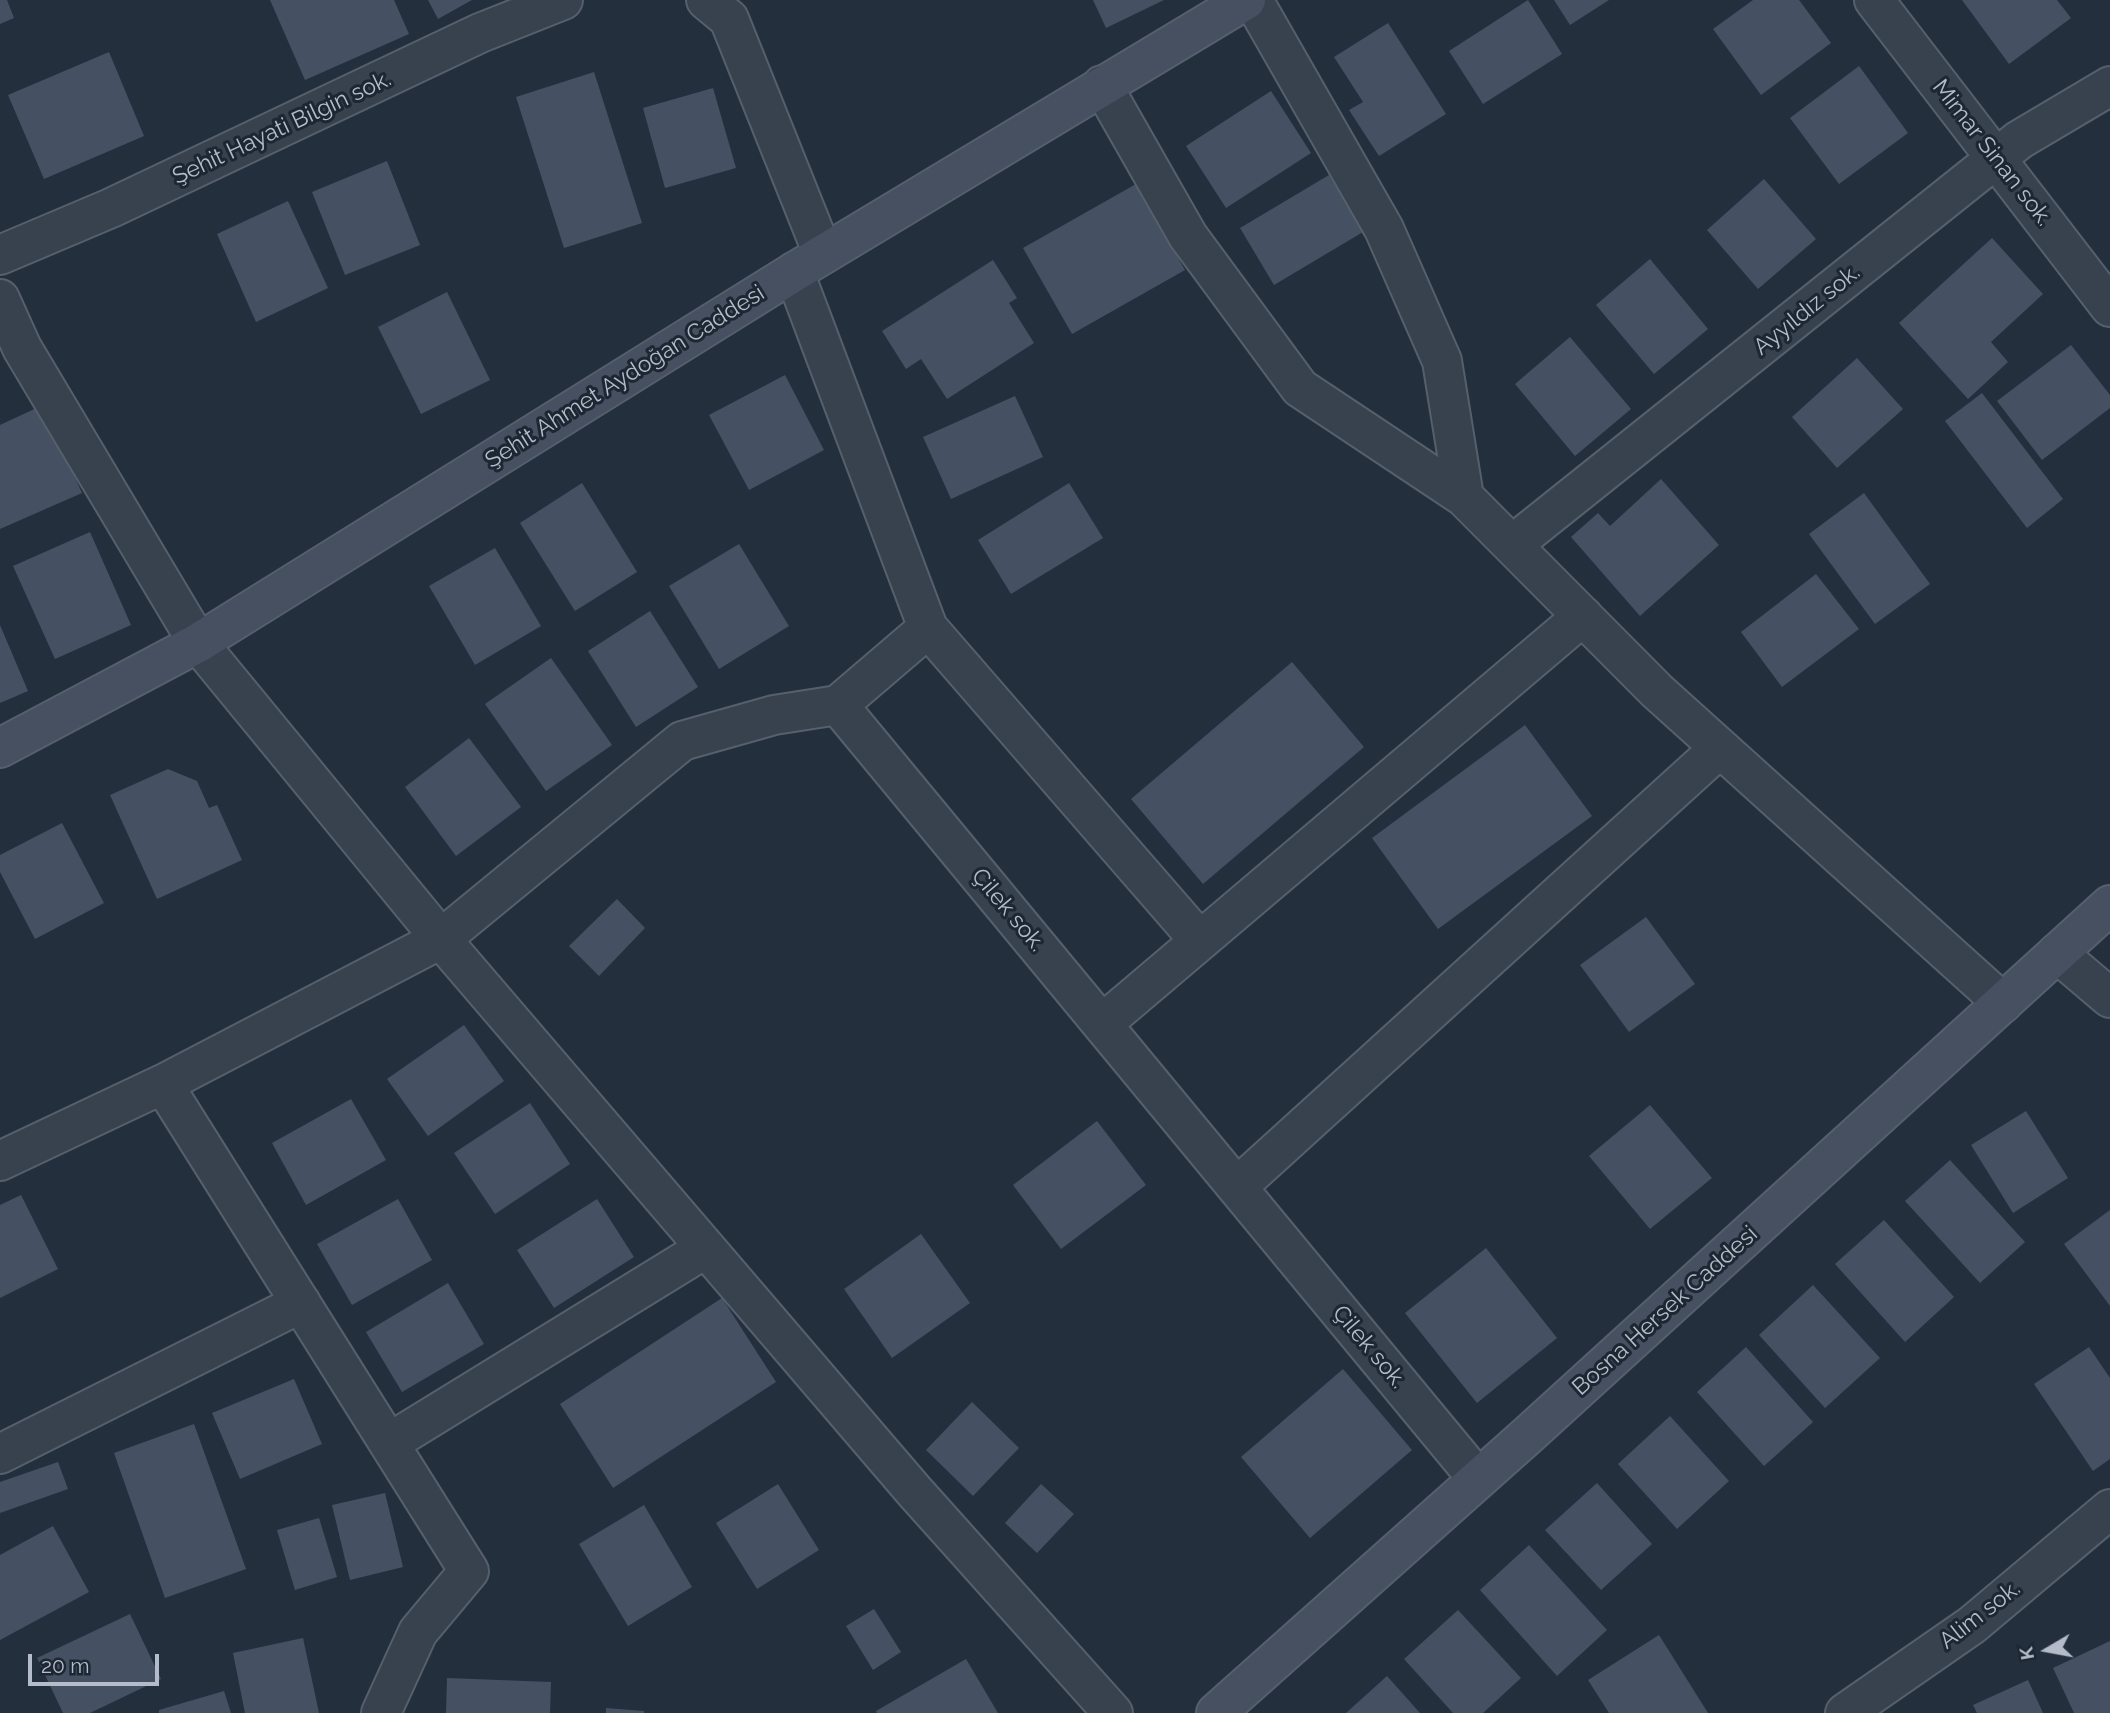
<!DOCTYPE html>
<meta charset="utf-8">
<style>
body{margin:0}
#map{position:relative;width:2110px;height:1713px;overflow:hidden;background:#242f3e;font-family:Raleway,sans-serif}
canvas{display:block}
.north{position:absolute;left:2012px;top:1615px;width:70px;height:70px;-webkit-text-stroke:5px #1d2633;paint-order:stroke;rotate:260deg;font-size:19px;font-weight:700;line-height:28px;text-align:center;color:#b4bcc9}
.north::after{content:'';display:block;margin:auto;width:24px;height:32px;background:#b4bcc9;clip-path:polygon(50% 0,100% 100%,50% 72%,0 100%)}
.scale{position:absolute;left:28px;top:1654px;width:131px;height:32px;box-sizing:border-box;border:4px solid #b4bcc9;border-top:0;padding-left:9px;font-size:21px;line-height:24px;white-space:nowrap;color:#b4bcc9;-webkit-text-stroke:5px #1d2633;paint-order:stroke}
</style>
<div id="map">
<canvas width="2110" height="1713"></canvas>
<div class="north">K</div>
<div class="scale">20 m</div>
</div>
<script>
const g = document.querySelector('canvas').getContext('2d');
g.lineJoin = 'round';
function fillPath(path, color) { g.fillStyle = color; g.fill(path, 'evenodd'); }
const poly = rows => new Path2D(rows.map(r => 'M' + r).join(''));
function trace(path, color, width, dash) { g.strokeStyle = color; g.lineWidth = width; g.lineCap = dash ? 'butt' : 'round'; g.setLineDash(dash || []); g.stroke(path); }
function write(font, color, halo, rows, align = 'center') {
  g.font = font + ' Raleway,sans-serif'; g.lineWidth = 6; g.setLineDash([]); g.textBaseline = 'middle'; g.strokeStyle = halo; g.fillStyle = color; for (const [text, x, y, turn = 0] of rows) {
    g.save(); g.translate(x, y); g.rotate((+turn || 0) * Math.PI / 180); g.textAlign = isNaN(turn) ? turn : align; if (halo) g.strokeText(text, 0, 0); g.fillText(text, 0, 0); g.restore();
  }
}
const building = poly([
 [0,0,7,0,14,18,0,24],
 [270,0,394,0,409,34,305,80],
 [428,0,472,0,438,19],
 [1093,0,1164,0,1106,28],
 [1528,0,1562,54,1483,104,1449,51],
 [1554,0,1609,0,1570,25],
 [1753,0,1799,0,1831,43,1761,95,1713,29],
 [1962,0,2057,0,2071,18,2009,64],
 [1388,23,1446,114,1379,156,1349,110,1363,102,1334,57],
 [109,52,144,136,44,179,8,95],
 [1859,66,1908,133,1839,184,1790,118],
 [594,72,642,223,564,248,516,97],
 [713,88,736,168,665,188,643,108],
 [1271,91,1311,153,1226,208,1186,146],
 [387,161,420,245,345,275,312,192],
 [1329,175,1363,232,1274,285,1240,228],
 [1764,179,1816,239,1758,289,1707,230],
 [1136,184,1185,270,1072,334,1023,248],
 [288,201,328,288,256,322,217,234],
 [1992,238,2043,294,1991,342,2008,362,1968,399,1899,323],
 [1650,259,1708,329,1654,374,1596,305],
 [993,260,1017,298,1009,303,1034,343,947,399,921,359,906,369,882,331],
 [447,292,490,380,421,414,378,327],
 [1570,337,1631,409,1575,456,1515,384],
 [2071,345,2110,395,2110,408,2042,460,1997,401],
 [1857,358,1903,409,1837,468,1792,417],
 [785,375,824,450,749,490,709,415],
 [1982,393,2063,499,2027,528,1945,421],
 [1015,396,1043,457,951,499,923,437],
 [43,405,82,493,0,529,0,425],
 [1661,479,1719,545,1640,616,1571,537,1598,513,1610,526],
 [582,483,637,572,575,611,520,523],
 [1069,483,1103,538,1011,594,978,540],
 [1864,493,1930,584,1875,624,1809,534],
 [90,532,131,625,55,659,13,566],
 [739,544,789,626,719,669,669,586],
 [495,548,541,626,475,665,429,586],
 [1816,574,1859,629,1782,687,1741,632],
 [650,611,698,687,636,727,588,651],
 [0,625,28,691,0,703],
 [551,658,612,745,546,791,485,704],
 [1292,662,1364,747,1203,884,1131,799],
 [1525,725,1592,816,1438,929,1372,838],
 [469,738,521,807,456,856,405,787],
 [168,769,197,781,209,808,217,805,242,860,157,899,110,795],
 [62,823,104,903,35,939,0,872,0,855],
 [617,899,645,928,599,976,569,946],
 [1646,917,1695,984,1629,1032,1580,965],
 [464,1025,504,1081,428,1136,387,1079],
 [351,1099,386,1160,306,1205,272,1143],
 [530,1103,570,1164,495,1214,454,1153],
 [1650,1105,1712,1178,1650,1229,1589,1156],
 [2026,1111,2068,1178,2013,1213,1971,1145],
 [1097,1121,1146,1185,1061,1249,1013,1185],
 [1950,1160,2025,1242,1980,1283,1905,1201],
 [21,1195,58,1269,0,1298,0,1205],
 [398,1199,432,1260,352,1305,317,1244],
 [597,1199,634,1257,554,1308,517,1250],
 [2110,1210,2110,1306,2064,1244],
 [1884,1220,1954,1297,1905,1342,1835,1264],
 [921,1234,970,1303,892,1358,844,1289],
 [1486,1248,1557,1338,1477,1403,1405,1313],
 [448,1283,484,1344,402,1392,366,1332],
 [1813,1285,1880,1358,1825,1408,1759,1335],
 [722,1298,776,1382,613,1488,560,1404],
 [1746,1347,1813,1422,1764,1466,1697,1392],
 [2089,1347,2110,1378,2110,1459,2093,1471,2034,1384],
 [1343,1369,1412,1450,1310,1538,1241,1457],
 [294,1379,322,1444,240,1479,212,1413],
 [972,1402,1019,1448,973,1496,926,1450],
 [1670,1416,1729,1481,1677,1529,1618,1464],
 [194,1424,246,1569,165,1598,114,1453],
 [58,1462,68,1489,0,1513,0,1482],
 [1597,1483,1652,1544,1601,1590,1545,1530],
 [778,1484,819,1550,757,1589,716,1523],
 [1041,1484,1074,1514,1037,1553,1005,1523],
 [385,1493,403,1567,350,1580,332,1505],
 [644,1505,692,1587,628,1626,579,1544],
 [319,1518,337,1577,295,1590,277,1530],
 [53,1526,89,1592,0,1640,0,1555],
 [1529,1545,1607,1630,1557,1676,1480,1590],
 [874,1609,901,1652,873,1670,846,1626],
 [1458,1610,1521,1678,1483,1713,1453,1713,1404,1659],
 [130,1614,161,1679,90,1713,63,1713,37,1658],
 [1659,1635,1708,1713,1609,1713,1588,1680],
 [303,1638,319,1713,245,1713,233,1653],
 [2110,1641,2110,1713,2074,1713,2053,1668],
 [966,1659,998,1713,877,1713,876,1711],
 [1387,1676,1420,1713,1346,1713],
 [447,1678,551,1682,550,1713,446,1713],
 [2028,1680,2043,1713,1977,1713,1973,1705],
 [224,1691,231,1713,159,1713,159,1710],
 [606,1708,644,1711,644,1713,606,1713]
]);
const street = poly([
 [706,0,729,19,823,254],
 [1253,0,1384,229,1442,361,1464,497],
 [1874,0,2110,307],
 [1102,85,1188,236,1300,388,1464,497,1657,691,2003,1003],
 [0,255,111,208,480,33,563,0],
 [794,272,928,628],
 [0,299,22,348,198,643,441,939,915,1492,1113,1713],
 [1512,545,2019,140,2110,86],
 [838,705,928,628,1200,941],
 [2057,953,2110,998],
 [1102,1024,1583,616],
 [0,1161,163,1084],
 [1237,1187,1720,748],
 [389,1443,706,1248],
 [0,1454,301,1303],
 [381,1713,418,1632,469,1571,163,1084,441,939,682,741,774,715,838,705,1478,1479],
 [1845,1713,1972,1625,2110,1509]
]);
const secondary = poly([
 [0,748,198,643,794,272,1246,0],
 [1216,1713,1528,1435,2110,905]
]);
const streetNames = [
 ["Şehit Hayati Bilgin sok.",282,128,-25],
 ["Mimar Sinan sok.",1992,153,52],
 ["Ayyıldız sok.",1807,310,-39],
 ["Şehit Ahmet Aydoğan Caddesi",625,377,-32],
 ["Çilek sok.",1008,910,50],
 ["Bosna Hersek Caddesi",1665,1311,-42],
 ["Çilek sok.",1369,1347,50],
 ["Alim sok.",1980,1615,-38]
];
fillPath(building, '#455162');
trace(street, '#565f6c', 42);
trace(secondary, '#565f6c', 42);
trace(street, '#38414e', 38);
trace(secondary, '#465061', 38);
write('23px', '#b4bcc9', '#1d2633', streetNames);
</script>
